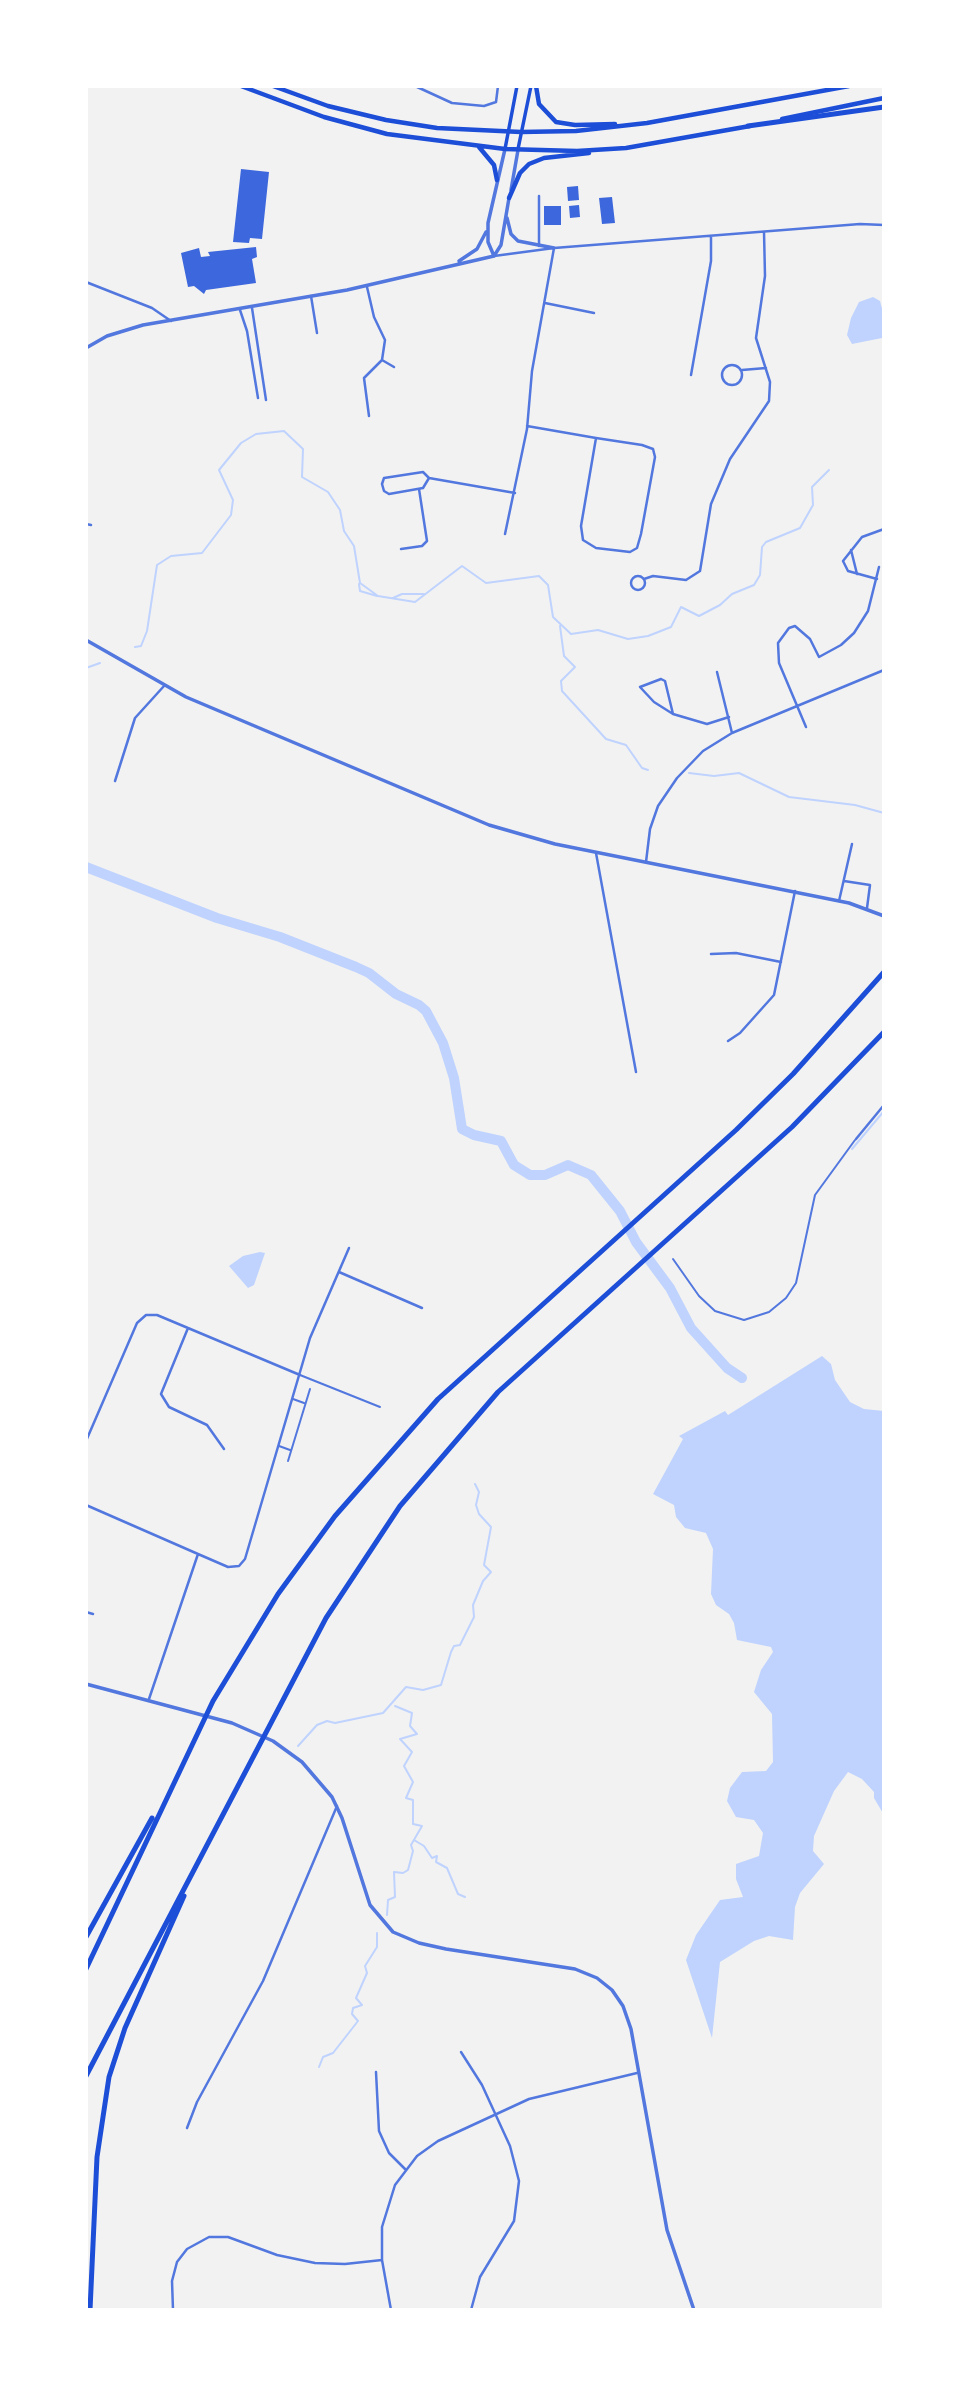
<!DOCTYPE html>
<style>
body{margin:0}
#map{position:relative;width:970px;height:2396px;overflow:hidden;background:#f2f2f2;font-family:"Archivo Narrow",sans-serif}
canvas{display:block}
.frame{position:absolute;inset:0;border:88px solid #fff;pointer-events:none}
</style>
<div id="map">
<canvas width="970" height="2396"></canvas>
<div class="frame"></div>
</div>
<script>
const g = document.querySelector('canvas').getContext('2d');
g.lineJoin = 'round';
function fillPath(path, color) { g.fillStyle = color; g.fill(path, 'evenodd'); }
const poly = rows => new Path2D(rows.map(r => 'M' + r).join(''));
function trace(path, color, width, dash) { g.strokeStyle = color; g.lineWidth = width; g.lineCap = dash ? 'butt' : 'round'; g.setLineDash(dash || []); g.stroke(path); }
const water = poly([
 [873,297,880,301,884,316,882,338,852,344,847,335,851,318,859,302],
 [260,1252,265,1253,254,1285,248,1288,229,1266,243,1256],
 [822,1356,831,1364,835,1380,850,1402,864,1409,884,1411,884,1815,874,1798,874,1792,862,1779,848,1772,834,1791,814,1836,813,1851,824,1864,800,1893,795,1907,793,1940,769,1936,754,1941,720,1962,712,2038,686,1960,696,1935,720,1900,743,1897,736,1879,736,1864,759,1856,763,1833,754,1820,736,1817,727,1801,730,1788,742,1772,766,1771,773,1762,772,1714,754,1692,761,1670,773,1652,771,1647,737,1640,734,1623,729,1614,716,1605,711,1594,713,1549,706,1533,685,1528,676,1517,674,1505,653,1494,683,1439,679,1436,725,1411,728,1415]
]);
const stream = poly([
 [359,584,360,591,377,596],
 [393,598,402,594,424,594],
 [560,626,564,656,575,667,561,681,562,691,606,739,626,745,642,768,648,770],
 [135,647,141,646,147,631,157,565,171,556,202,553,231,515,233,500,219,470,241,443,256,434,284,431,303,449,302,477,328,492,340,510,344,531,354,546,360,583,378,596,415,602,462,566,486,583,539,576,548,585,553,617,571,634,598,630,628,639,648,636,671,627,681,607,699,616,720,605,732,594,754,585,760,575,762,547,766,542,800,528,813,505,812,487,829,470],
 [86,668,100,663],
 [689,773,714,776,739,773,789,797,855,805,884,813],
 [852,1149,884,1111],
 [298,1746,317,1725,327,1721,335,1723,383,1713,406,1687,423,1690,441,1685,451,1652,454,1646,460,1645,474,1617,473,1605,483,1581,491,1572,484,1565,491,1527,479,1514,476,1505,479,1492,475,1484],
 [414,1840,424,1846,432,1858,437,1856,436,1862,447,1868,458,1894,465,1897],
 [387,1915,388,1900,395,1897,394,1872,403,1873,408,1870,413,1851,411,1845,422,1826,413,1824,413,1800,406,1798,413,1782,404,1766,412,1752,400,1739,417,1734,410,1726,412,1713,395,1706],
 [319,2067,323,2057,333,2053,358,2021,352,2014,353,2008,362,2005,356,1998,367,1973,365,1966,377,1947,377,1933]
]);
const river = poly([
 [86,867,217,918,280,937,356,967,369,973,396,994,419,1005,426,1011,443,1043,454,1078,462,1129,474,1135,501,1141,514,1165,530,1175,545,1175,568,1165,591,1175,620,1211,636,1242,670,1288,691,1328,727,1368,742,1378]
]);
const building = poly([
 [241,169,269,172,262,239,250,238,249,243,233,242],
 [578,186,579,200,568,201,567,187],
 [612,197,615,223,602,224,599,198],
 [579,205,580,217,570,218,569,206],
 [544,206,561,206,561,225,544,225],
 [256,247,257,257,252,259,256,283,206,290,204,294,194,286,188,287,181,253,199,248,201,257,210,256,208,252]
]);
const service = poly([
 [673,1259,699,1296,715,1311,744,1320,769,1312,786,1298,796,1283,815,1195,855,1140],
 [300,1375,380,1407],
 [293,1399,304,1403],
 [279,1446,290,1450],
 [288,1461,310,1389]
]);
const minor = poly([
 [415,86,452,103,484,106,496,102,498,86],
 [539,246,539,196],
 [494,256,554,248,860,224,884,225],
 [86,282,152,308,171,321],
 [367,287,374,317,385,340,382,360],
 [311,296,317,333],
 [545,303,594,313],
 [252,308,266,400],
 [240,310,247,331,258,398],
 [382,360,394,367],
 '722 375a10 10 0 1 1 20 0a10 10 0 1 1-20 0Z',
 [742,370,766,368],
 [691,375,711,261,711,237],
 [369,416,364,378,382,360],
 [527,426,596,438,642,445,653,449,655,457,641,534,637,548,630,552,596,548,583,540,581,526,596,438],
 [429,478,423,488,389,494,384,491,382,484,384,478,423,472,429,478,515,493],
 [86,524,91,525],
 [505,534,527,429,532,371,554,248],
 [401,549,422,546,427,541,419,489],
 [851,550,857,574],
 '631 583a7 7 0 1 1 14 0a7 7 0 1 1-14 0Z',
 [644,579,653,576,686,580,700,571,711,504,730,459,769,401,770,382,756,338,765,276,764,232],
 [877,579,848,571,843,561,862,537,884,529],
 [717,672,732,733],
 [661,679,665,681,673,714,654,702,640,687,661,679],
 [673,714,707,724,729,717],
 [806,727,779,663,778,643,789,628,795,626,810,639,819,657,841,645,854,633,868,611,879,567],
 [115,781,135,718,164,686],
 [596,853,636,1072],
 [646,862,650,829,658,806,677,778,703,751,732,733,884,670],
 [844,881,870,885,867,908],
 [839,901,852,844],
 [711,954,736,953,781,962],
 [728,1041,740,1033,774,995,795,891],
 [856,1139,884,1105],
 [339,1272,422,1308],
 [188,1328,161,1394,169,1407,207,1425,224,1449],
 [86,1441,137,1323,146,1315,157,1315,300,1375],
 [86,1505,198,1554,149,1699],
 [198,1554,228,1567,239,1566,245,1559,310,1338,349,1248],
 [86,1612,93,1614],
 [461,2052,482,2085,510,2146,519,2181,514,2221,480,2277,471,2310],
 [376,2072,379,2131,389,2153,405,2169],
 [187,2128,197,2102,263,1981,337,1806],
 [173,2310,172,2281,177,2262,187,2249,209,2237,228,2237,277,2255,315,2263,345,2264,382,2260],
 [391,2310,382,2260,382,2227,395,2185,417,2156,438,2141,529,2099,637,2073]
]);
const tertiary = poly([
 [511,190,518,150],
 [507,218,511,234,518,241,554,248],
 [494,256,488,242,488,223,505,149],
 [494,256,501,245,509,198],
 [459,261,477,249,486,232],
 [86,348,107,336,143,325,347,290,494,256],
 [86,640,186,697,489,825,555,844,849,903,884,916],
 [86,1684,232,1723,273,1741,302,1762,332,1797,342,1818,370,1905,393,1932,419,1943,446,1949,575,1969,597,1978,612,1990,623,2006,631,2029,667,2230,694,2310]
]);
const secondary = poly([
 [505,149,517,86],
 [518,149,531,86]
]);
const primary = poly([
 [241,86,324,117,387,134,505,149,577,151,626,148,750,126],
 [273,86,328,106,386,120,437,128,521,132,576,131,647,123,849,86],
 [536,86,539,104,556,122,575,125,615,124],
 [782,119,884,98],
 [479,147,494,165,497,180],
 [509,198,520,173,529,164,544,158,589,153]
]);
const motorway = poly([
 [748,126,884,107],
 [86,1937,152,1818],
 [86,1969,213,1701,278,1594,335,1516,438,1399,736,1130,793,1074,884,972],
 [86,2076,326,1618,400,1506,498,1392,792,1127,884,1032],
 [90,2310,97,2157,109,2077,125,2028,184,1896]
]);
fillPath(water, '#bfd3fe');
trace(stream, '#bfd3fe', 2);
trace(river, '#bfd3fe', 10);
fillPath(building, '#3d67dc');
trace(service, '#5277de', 2);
trace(minor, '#5277de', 2.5);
trace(tertiary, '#5277de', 3.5);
trace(secondary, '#1d4ed8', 3.5);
trace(primary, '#1d4ed8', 4.5);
trace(motorway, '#1d4ed8', 5);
</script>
